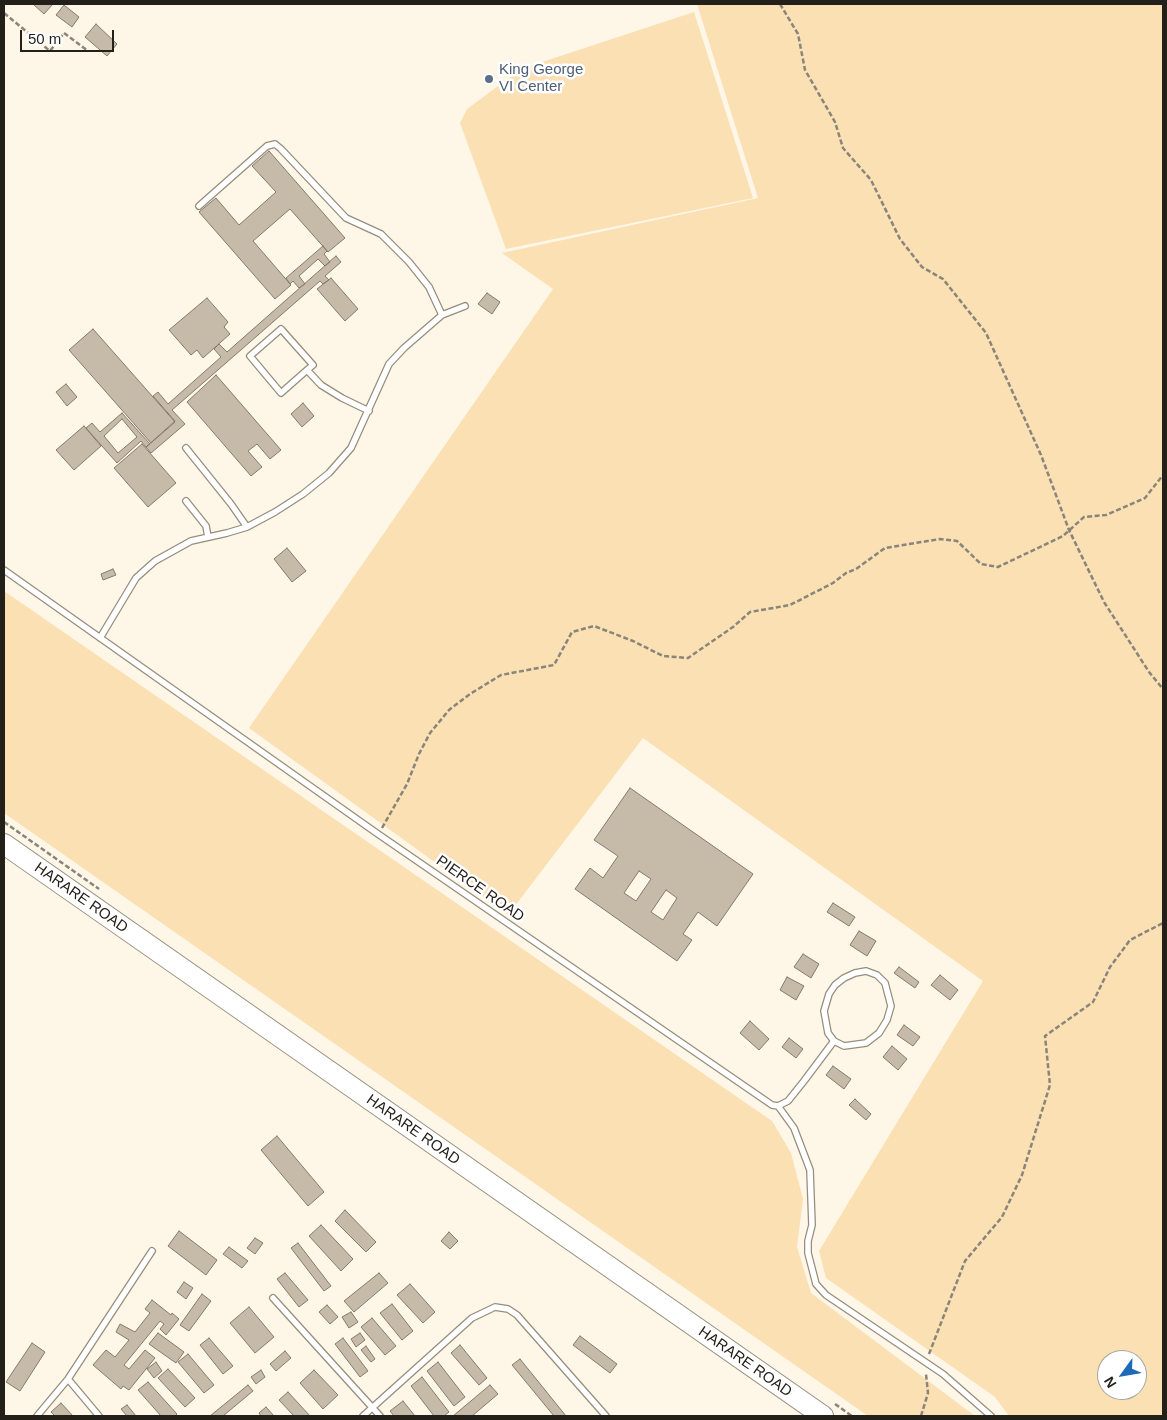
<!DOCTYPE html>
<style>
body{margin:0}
#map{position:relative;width:1167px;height:1420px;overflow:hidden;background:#fef6e7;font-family:Arial,sans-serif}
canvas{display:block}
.frame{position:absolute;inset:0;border:5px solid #231f19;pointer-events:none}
.north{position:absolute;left:1097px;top:1350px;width:50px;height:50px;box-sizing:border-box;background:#fff;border:1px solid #a7a5a3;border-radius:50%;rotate:238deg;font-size:14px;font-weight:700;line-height:20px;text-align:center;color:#231f19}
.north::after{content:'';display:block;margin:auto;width:18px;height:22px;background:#1d6ab9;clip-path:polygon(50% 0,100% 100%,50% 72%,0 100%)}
.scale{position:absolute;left:20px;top:30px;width:94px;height:22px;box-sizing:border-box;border:2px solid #231f19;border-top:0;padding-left:6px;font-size:15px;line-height:18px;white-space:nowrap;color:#231f19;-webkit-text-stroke:4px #fff;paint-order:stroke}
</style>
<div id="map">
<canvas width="1167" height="1420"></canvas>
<div class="frame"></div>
<div class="north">N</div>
<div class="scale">50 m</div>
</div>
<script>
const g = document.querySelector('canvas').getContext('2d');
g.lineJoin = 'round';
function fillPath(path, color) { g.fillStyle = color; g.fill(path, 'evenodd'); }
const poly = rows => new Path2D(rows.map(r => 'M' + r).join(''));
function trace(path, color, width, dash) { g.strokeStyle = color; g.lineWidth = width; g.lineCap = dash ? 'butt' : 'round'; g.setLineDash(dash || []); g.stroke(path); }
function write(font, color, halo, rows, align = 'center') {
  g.font = font + ' Arial,sans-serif'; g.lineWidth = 5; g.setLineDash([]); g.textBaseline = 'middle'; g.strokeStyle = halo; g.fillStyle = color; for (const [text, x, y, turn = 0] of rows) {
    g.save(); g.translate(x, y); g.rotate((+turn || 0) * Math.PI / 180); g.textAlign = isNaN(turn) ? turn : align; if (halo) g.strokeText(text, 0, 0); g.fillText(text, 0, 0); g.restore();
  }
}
const green = poly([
 [697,4,1163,4,1163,1416,1009,1416,995,1397,826,1278,819,1251,983,981,643,738,508,915,249,728,553,289,502,253,758,198],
 [1107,1360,1137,1360,1137,1390,1107,1390],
 [694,12,753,198,506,249,460,123,467,109,521,69],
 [4,591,772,1121,791,1153,803,1199,797,1247,811,1293,975,1416,868,1416,4,813]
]);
const building = poly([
 [33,4,53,4,44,14,33,4],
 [64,5,79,17,72,27,56,15,64,5],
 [96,24,117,44,107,56,85,37,96,24],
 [269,151,345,238,328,252,290,209,253,241,291,285,275,299,199,212,216,198,239,225,276,192,252,166,269,151],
 [323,246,327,251,324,254,330,262,325,266,318,259,299,276,305,284,299,288,293,281,290,284,286,278,323,246],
 [336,256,341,262,325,276,329,280,323,284,320,281,172,410,185,424,151,453,146,447,175,421,153,396,158,392,168,404,221,357,214,349,219,344,227,352,336,256],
 [331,278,358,309,345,321,317,289,331,278],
 [487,293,500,302,492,314,478,304,487,293],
 [207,298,228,322,224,327,230,334,203,358,197,350,191,355,169,330,207,298],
 [93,329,175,422,151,443,69,350,93,329],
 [216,375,281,450,270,459,257,444,248,451,262,467,251,476,187,402,216,375],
 [66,384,77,397,67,406,56,392,66,384],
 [303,403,314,416,302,427,291,414,303,403],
 [122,413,150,444,146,447,141,441,117,463,86,428,92,423,100,432,122,413],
 [122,419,137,437,118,453,104,436,122,419],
 [84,426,101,446,74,470,56,450,84,426],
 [142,444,176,483,148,507,114,468,142,444],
 [287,548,306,571,292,582,274,559,287,548],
 [113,569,116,575,103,580,101,574,113,569],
 [630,788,753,874,717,926,698,912,683,934,692,940,677,961,575,889,590,868,603,878,618,856,594,840,630,788],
 [639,871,651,879,636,901,624,893,639,871],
 [666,890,677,898,663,920,651,912,666,890],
 [833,903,855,917,849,926,827,912,833,903],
 [859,931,876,941,867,956,850,945,859,931],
 [803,954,819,964,811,978,794,967,803,954],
 [899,967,919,982,915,988,894,973,899,967],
 [940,975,958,990,950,1000,931,985,940,975],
 [787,977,804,986,796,1000,780,990,787,977],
 [750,1021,769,1039,759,1050,740,1033,750,1021],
 [904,1025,920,1037,913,1046,897,1035,904,1025],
 [789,1038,803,1049,796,1058,782,1047,789,1038],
 [892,1046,907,1059,898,1070,883,1057,892,1046],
 [833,1066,851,1079,844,1089,826,1075,833,1066],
 [855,1099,871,1114,866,1120,849,1105,855,1099],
 [277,1136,324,1192,308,1206,261,1150,277,1136],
 [345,1210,376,1242,366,1252,335,1221,345,1210],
 [321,1225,353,1259,341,1271,309,1236,321,1225],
 [179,1231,217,1260,206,1275,168,1246,179,1231],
 [449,1232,458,1241,450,1249,441,1241,449,1232],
 [255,1238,263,1243,255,1254,247,1248,255,1238],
 [298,1243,331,1286,324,1291,291,1248,298,1243],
 [229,1247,248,1261,242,1268,223,1254,229,1247],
 [285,1273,308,1300,299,1307,277,1279,285,1273],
 [379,1273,388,1283,354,1312,344,1301,379,1273],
 [184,1282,193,1288,186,1299,177,1292,184,1282],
 [410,1284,435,1312,423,1323,397,1295,410,1284],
 [202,1294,211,1301,189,1331,180,1325,202,1294],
 [152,1300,171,1315,172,1313,179,1319,166,1335,160,1329,164,1324,160,1321,124,1365,129,1369,145,1350,155,1358,129,1390,123,1386,121,1389,93,1365,106,1350,115,1357,129,1340,116,1332,120,1324,135,1332,150,1313,145,1309,152,1300],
 [392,1304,413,1331,402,1340,380,1313,392,1304],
 [327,1305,338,1317,330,1324,319,1312,327,1305],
 [249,1307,274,1337,255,1353,230,1323,249,1307],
 [351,1312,358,1322,349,1328,342,1317,351,1312],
 [372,1318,396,1346,385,1355,361,1327,372,1318],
 [158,1333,184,1352,176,1363,149,1344,158,1333],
 [360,1333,365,1340,356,1347,351,1339,360,1333],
 [580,1336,617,1364,610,1373,573,1345,580,1336],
 [209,1338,233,1366,223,1374,200,1345,209,1338],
 [343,1338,368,1371,360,1377,335,1344,343,1338],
 [32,1343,45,1352,20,1391,6,1382,32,1343],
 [460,1345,487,1378,479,1385,451,1353,460,1345],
 [366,1346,375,1359,371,1362,361,1350,366,1346],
 [285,1351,291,1358,276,1371,270,1364,285,1351],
 [188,1354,214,1385,204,1393,178,1362,188,1354],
 [520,1359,566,1416,554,1416,512,1365,520,1359],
 [156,1362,162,1371,154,1378,147,1369,156,1362],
 [438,1362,465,1397,454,1406,427,1371,438,1362],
 [168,1369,195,1398,185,1407,158,1378,168,1369],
 [261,1370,265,1377,256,1384,251,1377,261,1370],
 [314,1370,338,1395,323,1409,300,1383,314,1370],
 [422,1377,449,1412,444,1416,434,1416,411,1386,422,1377],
 [148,1382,177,1414,175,1416,161,1416,138,1390,148,1382],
 [248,1385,253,1391,223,1416,210,1416,248,1385],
 [490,1385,498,1394,472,1416,453,1416,490,1385],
 [288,1392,310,1416,294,1416,279,1400,288,1392],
 [403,1401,415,1416,394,1416,390,1411,403,1401],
 [61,1403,73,1416,55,1416,51,1412,61,1403],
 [127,1405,136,1416,127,1416,121,1409,127,1405],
 [266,1407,274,1416,261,1416,259,1413,266,1407]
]);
const path = poly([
 [780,4,798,34,805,70,835,122,843,148,871,180,900,239,922,267,943,279,986,333,1041,455,1069,530,1104,602,1149,672,1163,689],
 [4,13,50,51,64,33,88,51],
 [4,822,99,889],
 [382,828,407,784,419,754,430,733,449,710,470,694,501,675,554,665,572,632,594,626,633,641,663,656,688,658,733,627,750,612,790,605,833,583,846,573,856,569,885,548,940,539,957,541,981,564,998,567,1063,536,1084,517,1106,515,1145,498,1163,475],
 [929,1354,965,1261,1002,1217,1022,1175,1050,1085,1045,1036,1093,1002,1110,967,1130,940,1163,923],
 [835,1404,852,1416],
 [921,1416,928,1393,926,1374]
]);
const lane = poly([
 [199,206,267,146,275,144,281,149,346,218,381,234,409,262,429,287,442,315],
 [307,370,313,365,281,329,250,356,281,393,307,370,321,385,342,398,369,411],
 [186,448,231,504,247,527],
 [186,501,206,526,208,537],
 [4,570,378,834,772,1105,778,1106,788,1101,804,1081,834,1041],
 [100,638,136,578,155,561,191,541,227,533,247,527,275,512,303,494,329,473,351,448,389,364,404,348,442,315,465,306],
 [866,971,877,975,885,983,891,1006,887,1020,879,1033,866,1043,844,1046,834,1041,828,1033,824,1011,829,994,835,985,844,978,855,973,866,971],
 [778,1106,794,1128,810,1170,812,1225,808,1241,808,1253,816,1284,826,1295,943,1374,991,1416],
 [273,1298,380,1416],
 [68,1379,99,1416],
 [37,1416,68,1379,152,1251],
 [363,1416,472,1318,495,1307,508,1309,517,1315,606,1416]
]);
const highway = poly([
 [4,844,823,1416]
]);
const markers = [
 [489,79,5,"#5c6f8a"]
];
const serviceNames = [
 ["King George",499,70],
 ["VI Center",499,87]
];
const streetNames = [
 ["PIERCE ROAD",480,889,35],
 ["HARARE ROAD",81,898,35],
 ["HARARE ROAD",413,1130,35],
 ["HARARE ROAD",745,1362,35]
];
fillPath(green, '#fae0b3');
fillPath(building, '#c6bba9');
trace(building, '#857a6a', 1);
trace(lane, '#978d7c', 8);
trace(highway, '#978d7c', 22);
trace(path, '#8a847a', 2.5, [5, 2.5]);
trace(lane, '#fff', 5.5);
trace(highway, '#fff', 20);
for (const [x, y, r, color] of markers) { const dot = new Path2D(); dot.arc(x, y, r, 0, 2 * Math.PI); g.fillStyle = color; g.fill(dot); trace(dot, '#fff', 2); }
write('15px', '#4e5e75', '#fff', serviceNames, 'left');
write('15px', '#231f19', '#fff', streetNames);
</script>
